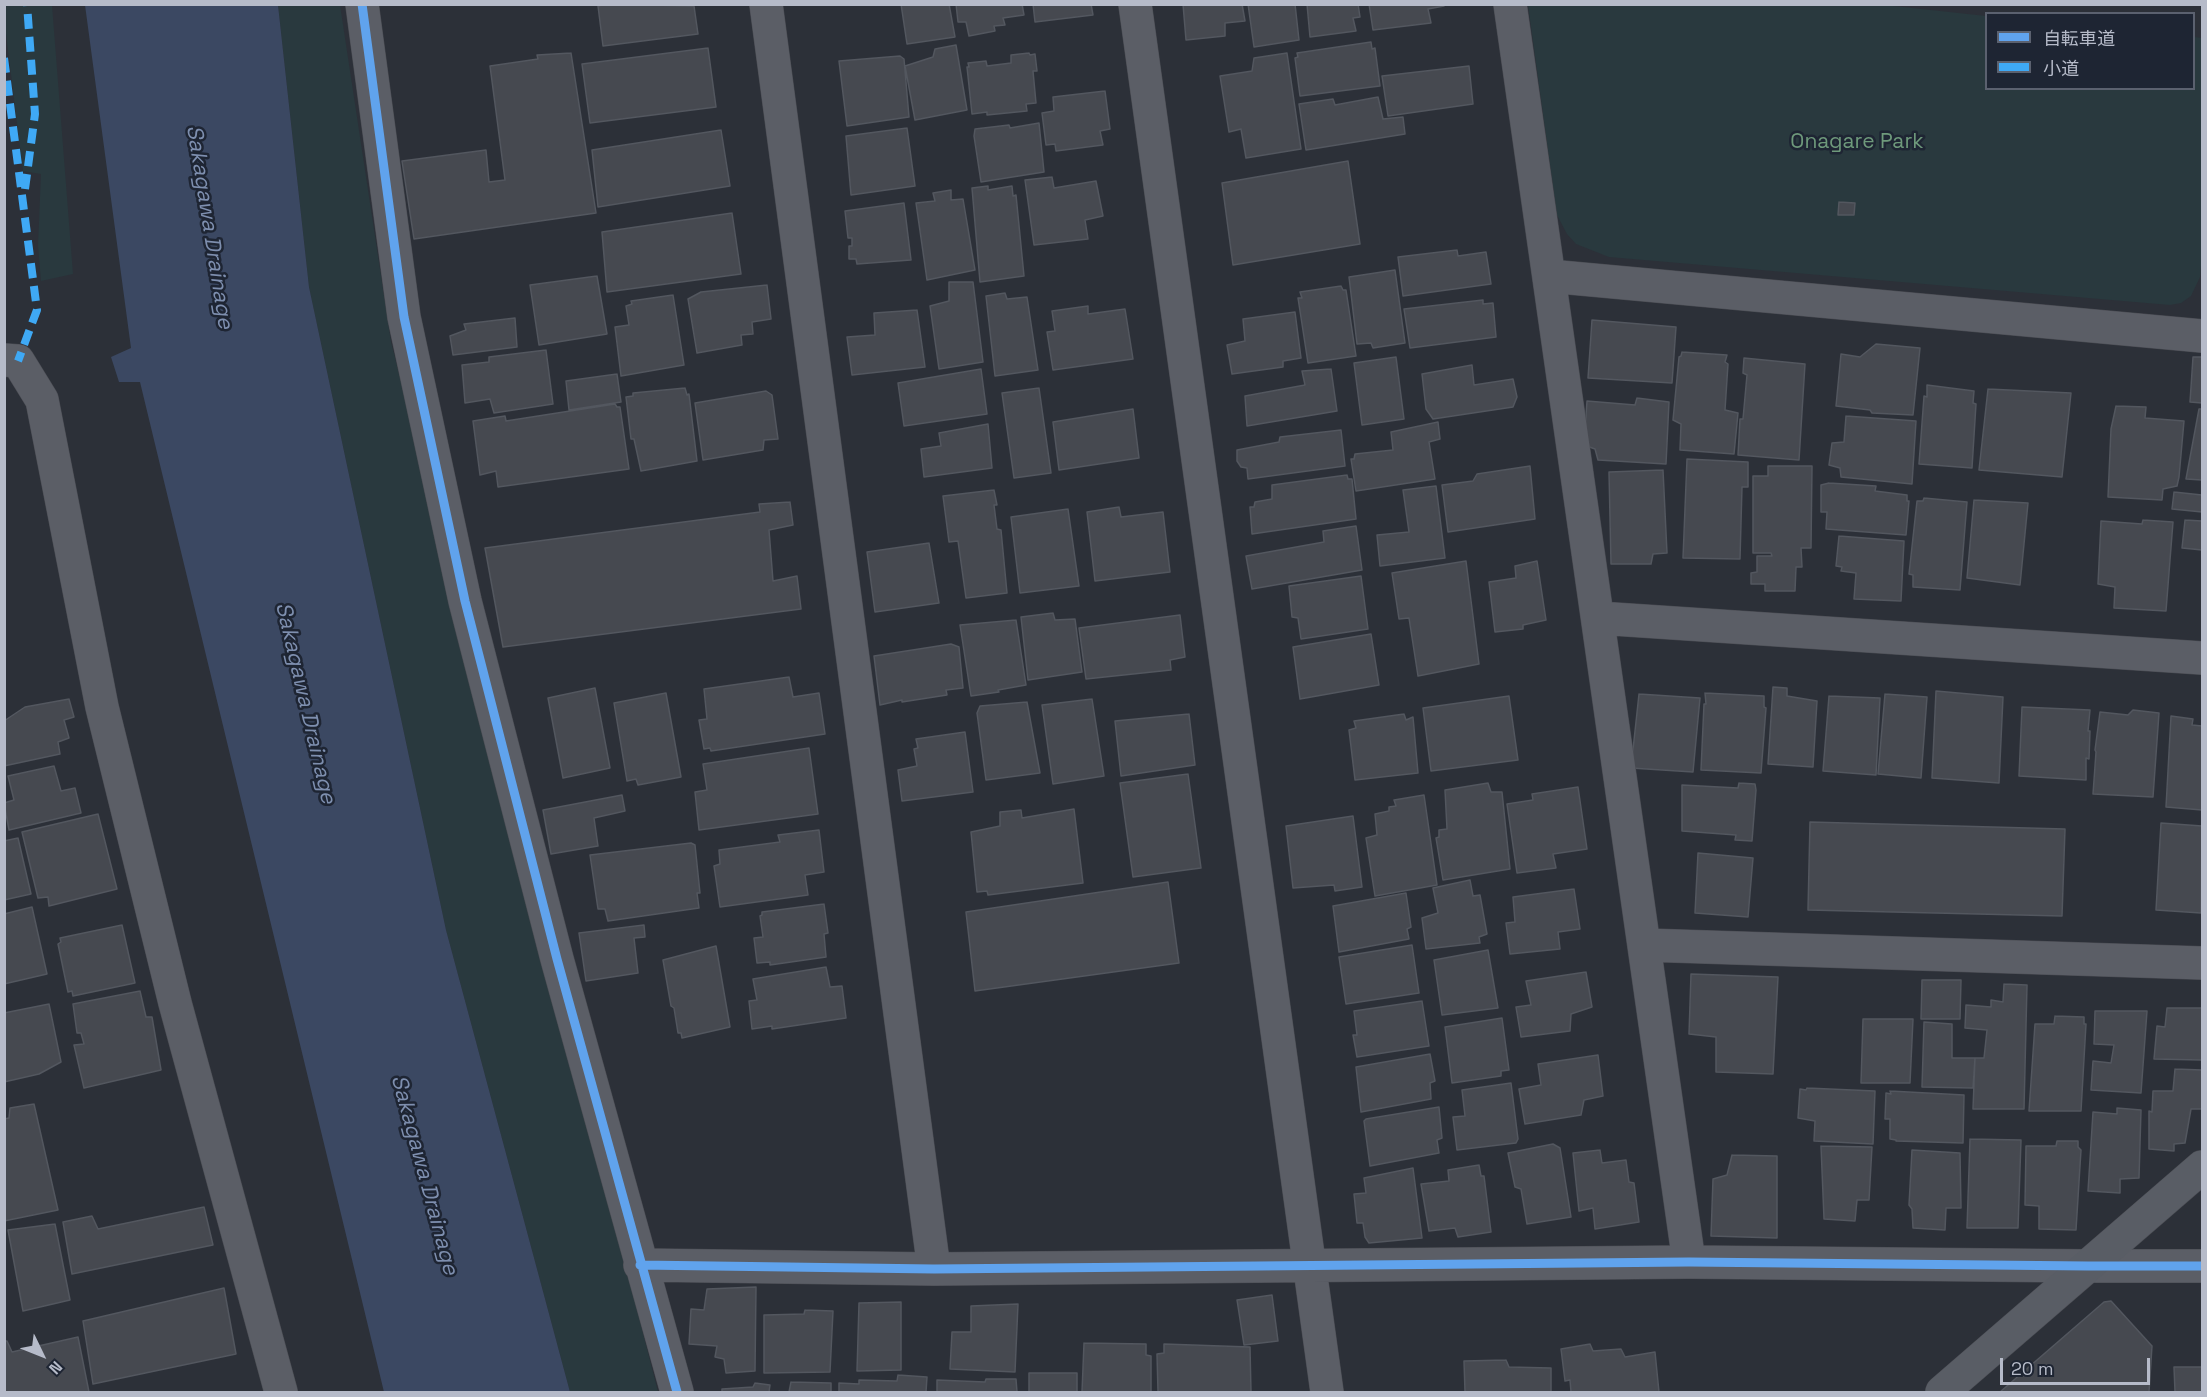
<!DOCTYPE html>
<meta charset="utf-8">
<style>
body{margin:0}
#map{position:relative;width:2207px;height:1397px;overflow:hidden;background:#2c3038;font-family:"Space Grotesk","Noto Sans JP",sans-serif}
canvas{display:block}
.frame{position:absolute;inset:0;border:6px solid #b6bbc9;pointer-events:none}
.legend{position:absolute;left:1985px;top:12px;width:210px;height:78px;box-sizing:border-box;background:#1e2533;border:2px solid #5b616f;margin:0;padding:8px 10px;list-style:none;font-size:18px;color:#b6bbc9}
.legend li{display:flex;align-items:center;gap:12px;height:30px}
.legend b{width:30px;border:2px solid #5b616f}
.north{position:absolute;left:12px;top:1325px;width:60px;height:60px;-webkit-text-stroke:4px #1e2533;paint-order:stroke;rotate:133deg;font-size:16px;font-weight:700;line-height:24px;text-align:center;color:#b6bbc9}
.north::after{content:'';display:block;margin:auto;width:21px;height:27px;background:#b6bbc9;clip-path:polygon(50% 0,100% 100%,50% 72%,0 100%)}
.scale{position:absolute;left:2000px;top:1358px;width:150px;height:27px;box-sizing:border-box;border:3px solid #b6bbc9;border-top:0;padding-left:8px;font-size:18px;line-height:21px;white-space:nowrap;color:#b6bbc9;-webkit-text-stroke:4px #1e2533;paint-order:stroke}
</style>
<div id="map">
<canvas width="2207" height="1397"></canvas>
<div class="frame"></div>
<ul class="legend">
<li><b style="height:8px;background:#60a3ed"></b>自転車道</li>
<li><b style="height:8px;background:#3fa9f5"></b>小道</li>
</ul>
<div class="north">N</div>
<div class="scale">20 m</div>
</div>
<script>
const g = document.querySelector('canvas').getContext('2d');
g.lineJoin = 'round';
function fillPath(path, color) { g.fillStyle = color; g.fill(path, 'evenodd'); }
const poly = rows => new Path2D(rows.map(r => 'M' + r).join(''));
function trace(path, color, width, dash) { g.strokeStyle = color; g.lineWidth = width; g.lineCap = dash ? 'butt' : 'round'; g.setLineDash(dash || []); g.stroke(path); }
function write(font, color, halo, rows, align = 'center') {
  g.font = font + ' "Space Grotesk",sans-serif'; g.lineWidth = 5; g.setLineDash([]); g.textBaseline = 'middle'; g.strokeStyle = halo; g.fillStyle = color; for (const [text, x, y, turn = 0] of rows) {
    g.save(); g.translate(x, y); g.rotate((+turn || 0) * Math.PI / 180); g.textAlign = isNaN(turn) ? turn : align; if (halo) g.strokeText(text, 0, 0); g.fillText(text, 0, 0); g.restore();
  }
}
const green = poly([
 [1875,4,1986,16,1986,88,2194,88,2194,37,2202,38,2202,255,2200,277,2191,296,2181,303,2170,305,1609,257,1576,244,1567,234,1557,215,1528,5],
 [4,5,52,5,73,274,41,281,38,245,41,174,23,171,5,26],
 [278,5,340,5,391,342,658,1392,570,1392,446,930,309,287]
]);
const water = poly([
 [85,5,278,5,309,287,446,930,570,1392,384,1392,140,382,119,382,111,357,131,348]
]);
const building = poly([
 [606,4,694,6,698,34,603,46,598,6,606,4],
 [901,4,949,4,955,37,907,44,901,4],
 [956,4,1022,4,1024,15,1003,18,1005,25,994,26,995,31,969,36,966,22,958,22,956,4],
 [1033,4,1091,4,1093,15,1035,22,1033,4],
 [1183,4,1242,4,1245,21,1225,23,1225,36,1186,40,1183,4],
 [1248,4,1295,4,1299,40,1254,47,1248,4],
 [1307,4,1358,4,1360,17,1353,18,1356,31,1310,37,1307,4],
 [1369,4,1444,4,1444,6,1428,9,1431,23,1373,30,1369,4],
 [1371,42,1372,49,1375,48,1380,86,1300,96,1295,58,1298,57,1297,53,1371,42],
 [956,45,967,110,915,120,905,66,933,57,935,49,956,45],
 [708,48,716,107,590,123,582,64,708,48],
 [571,53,596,213,414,239,402,161,486,150,489,182,505,180,490,66,538,59,537,55,571,53],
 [1029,53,1030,55,1035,54,1037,71,1033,71,1036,103,1026,104,1027,111,987,115,987,112,972,114,967,67,969,67,968,63,986,61,987,66,1011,63,1011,55,1029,53],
 [1287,53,1301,149,1246,158,1241,129,1229,132,1220,76,1252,71,1254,58,1287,53],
 [900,56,904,59,909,117,847,126,839,61,900,56],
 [1469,66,1473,104,1388,116,1382,76,1469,66],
 [1105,91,1110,129,1100,131,1103,145,1056,151,1055,144,1046,145,1042,113,1054,111,1053,97,1105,91],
 [1378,97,1383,119,1403,117,1405,134,1306,150,1299,104,1333,99,1335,105,1378,97],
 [1039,123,1044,172,981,182,974,136,975,129,1009,125,1010,128,1039,123],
 [907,128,915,186,851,195,846,136,907,128],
 [721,130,730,186,598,207,592,150,721,130],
 [1348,161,1360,244,1233,265,1222,183,1348,161],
 [1052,177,1054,188,1096,181,1103,216,1085,220,1088,239,1034,245,1025,180,1052,177],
 [988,186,988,190,1012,186,1013,196,1016,195,1024,276,980,282,972,188,988,186],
 [951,190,951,200,963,199,975,270,927,280,916,203,935,201,933,193,951,190],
 [1839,202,1855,203,1854,215,1838,215,1839,202],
 [904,203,911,260,857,264,856,259,849,259,849,246,852,246,852,238,848,238,845,211,904,203],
 [732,213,741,274,607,292,602,232,732,213],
 [1457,250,1458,256,1486,252,1491,284,1403,296,1398,257,1457,250],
 [1395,270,1405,343,1373,348,1371,343,1357,344,1349,277,1395,270],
 [597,276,607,334,539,345,530,285,597,276],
 [949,282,973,282,983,362,939,369,930,306,949,301,949,282],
 [767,285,771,319,752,322,753,334,741,335,742,345,697,353,688,299,701,292,767,285],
 [1341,286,1343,290,1346,290,1356,356,1308,363,1298,298,1302,298,1300,292,1341,286],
 [1005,293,1007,299,1027,297,1038,370,995,376,986,296,1005,293],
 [673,295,684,365,621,376,615,327,629,325,626,306,632,304,631,301,673,295],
 [1483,300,1483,304,1493,303,1496,337,1410,348,1404,309,1483,300],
 [1088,306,1088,314,1125,309,1133,359,1053,370,1047,332,1055,331,1052,311,1088,306],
 [917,310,925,367,852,375,847,337,875,335,874,313,917,310],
 [1295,312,1301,358,1283,361,1283,367,1232,374,1227,345,1245,341,1243,319,1295,312],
 [515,318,517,347,453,355,450,336,466,330,464,324,515,318],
 [1592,320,1676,327,1672,383,1588,378,1592,320],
 [1876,344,1920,348,1913,415,1872,413,1870,410,1836,406,1841,354,1860,357,1876,344],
 [546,350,553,404,494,413,490,399,465,403,462,365,489,362,489,357,546,350],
 [1682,352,1727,355,1725,362,1728,364,1725,410,1738,413,1734,454,1680,450,1681,424,1673,420,1679,357,1681,356,1682,352],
 [1396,357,1404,419,1362,425,1354,363,1396,357],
 [2193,357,2202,357,2202,403,2190,402,2193,357],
 [1744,358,1805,364,1799,460,1738,455,1740,419,1743,419,1747,375,1743,373,1744,358],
 [1472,365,1474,385,1513,379,1517,397,1513,407,1433,419,1426,409,1422,374,1472,365],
 [981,369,987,414,904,426,898,383,981,369],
 [1331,369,1337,411,1247,426,1245,396,1305,385,1302,371,1331,369],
 [617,374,621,402,569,410,566,381,617,374],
 [1927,385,1974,391,1973,403,1976,404,1972,468,1919,464,1924,396,1927,397,1927,385],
 [685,388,687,395,689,394,697,461,641,471,634,439,631,439,626,397,633,396,633,393,685,388],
 [1039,388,1051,473,1014,478,1002,393,1039,388],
 [1988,389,2071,393,2062,477,1979,470,1988,389],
 [766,391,772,395,778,439,764,440,763,450,703,460,695,403,766,391],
 [1637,398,1669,402,1666,464,1598,460,1595,449,1584,445,1587,401,1635,405,1637,398],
 [615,404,617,407,620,407,629,469,498,487,496,471,480,475,473,421,505,416,506,421,615,404],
 [2116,406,2146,407,2145,418,2184,421,2179,477,2177,486,2163,489,2162,500,2108,497,2111,429,2116,406],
 [1133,409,1139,458,1059,470,1053,422,1133,409],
 [2199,409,2202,409,2202,480,2186,479,2199,409],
 [1846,416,1916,421,1912,484,1841,477,1840,468,1829,465,1832,443,1844,442,1846,416],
 [1438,422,1440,439,1429,442,1435,479,1356,491,1351,459,1354,459,1355,454,1393,450,1391,432,1438,422],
 [988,424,992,468,924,477,921,449,941,446,939,433,988,424],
 [1341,430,1345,466,1248,479,1247,468,1241,467,1237,461,1237,450,1279,442,1280,437,1341,430],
 [1687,459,1748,462,1748,487,1742,487,1740,559,1683,558,1687,459],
 [1530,466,1535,519,1448,532,1442,485,1473,481,1477,474,1530,466],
 [1768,466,1812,466,1811,548,1801,548,1802,567,1796,567,1795,591,1765,591,1765,584,1751,584,1751,573,1757,572,1757,556,1772,556,1771,553,1753,553,1753,476,1768,476,1768,466],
 [1663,470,1667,553,1653,554,1651,564,1611,564,1609,472,1663,470],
 [1347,475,1348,479,1352,479,1356,519,1252,534,1250,507,1254,507,1255,502,1272,499,1272,485,1347,475],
 [1829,483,1876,486,1875,491,1907,495,1907,501,1909,501,1906,535,1826,529,1827,512,1821,512,1821,485,1829,483],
 [1436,486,1445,558,1380,566,1377,535,1409,532,1403,490,1436,486],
 [994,490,997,505,994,505,997,529,1001,530,1007,593,966,598,958,541,949,542,943,496,994,490],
 [2174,492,2202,495,2202,512,2172,509,2174,492],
 [1924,498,1967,502,1960,590,1913,587,1913,575,1909,574,1917,501,1923,501,1924,498],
 [1974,500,2028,503,2020,585,1967,578,1974,500],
 [790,502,793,525,769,530,773,581,797,576,801,609,503,647,485,548,760,512,759,504,790,502],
 [1119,507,1121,517,1163,512,1170,572,1095,581,1087,512,1119,507],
 [1068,509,1079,586,1020,593,1011,517,1068,509],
 [2143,520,2173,522,2166,611,2114,608,2115,587,2098,584,2101,521,2142,524,2143,520],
 [2185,520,2202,521,2202,550,2182,548,2185,520],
 [1356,526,1362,570,1252,589,1246,556,1324,542,1323,531,1356,526],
 [1839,536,1904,541,1901,601,1854,599,1856,573,1841,571,1842,567,1836,566,1839,536],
 [929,543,939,603,875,612,867,552,929,543],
 [1466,561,1479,664,1418,676,1409,618,1399,619,1392,573,1466,561],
 [1537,561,1546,620,1523,625,1523,629,1495,632,1489,582,1516,578,1515,566,1537,561],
 [1361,576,1368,629,1301,639,1298,618,1292,617,1289,586,1361,576],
 [1053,613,1055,620,1075,619,1082,672,1028,680,1021,617,1053,613],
 [1180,615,1185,657,1170,660,1171,670,1086,679,1079,628,1180,615],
 [1016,620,1026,685,998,690,999,692,971,696,960,625,1016,620],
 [1371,634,1379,685,1300,699,1293,647,1371,634],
 [951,644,959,647,963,688,946,690,947,695,902,702,902,700,880,705,874,656,951,644],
 [789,677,793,697,819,693,825,734,711,751,710,748,704,749,699,720,707,719,704,689,789,677],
 [1773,687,1787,688,1787,696,1817,701,1813,767,1768,764,1773,687],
 [595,688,610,768,563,778,548,698,595,688],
 [1936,691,2003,697,1999,783,1932,778,1936,691],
 [666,693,681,777,638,785,636,779,627,781,614,703,666,693],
 [1705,693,1764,696,1764,707,1766,708,1761,773,1701,770,1704,704,1706,704,1705,693],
 [1639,694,1700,698,1693,772,1631,768,1639,694],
 [1885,694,1927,697,1921,778,1878,774,1885,694],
 [1509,696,1518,760,1431,771,1423,708,1509,696],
 [1829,696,1880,698,1876,775,1823,771,1829,696],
 [69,699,74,717,64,720,69,738,58,742,60,754,4,766,4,721,25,707,69,699],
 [1092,699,1104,776,1053,784,1042,705,1092,699],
 [1027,702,1040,773,986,780,977,713,980,706,1027,702],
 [2022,707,2090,710,2088,731,2090,731,2089,759,2086,758,2086,780,2019,776,2022,707],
 [2133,710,2159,713,2153,797,2093,794,2096,752,2095,750,2100,712,2128,715,2133,710],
 [1189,714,1195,765,1121,776,1115,721,1189,714],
 [1404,714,1406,720,1413,717,1418,773,1355,780,1349,730,1356,728,1354,721,1404,714],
 [2171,716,2193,719,2192,725,2202,726,2202,810,2166,807,2171,716],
 [965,732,973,792,902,801,898,770,917,766,914,749,918,748,916,739,965,732],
 [809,748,818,814,699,830,695,792,707,790,703,764,809,748],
 [54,766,61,791,75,788,81,813,9,830,4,803,14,800,8,776,54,766],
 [1188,774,1201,868,1133,877,1120,783,1188,774],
 [1488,783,1491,792,1502,792,1510,869,1443,880,1436,838,1439,837,1439,830,1447,829,1445,790,1488,783],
 [1739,783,1755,784,1756,790,1752,841,1735,840,1736,835,1682,831,1682,785,1738,788,1739,783],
 [1578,787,1587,849,1553,854,1556,868,1517,873,1507,804,1533,800,1532,794,1578,787],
 [622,795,625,811,594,818,598,846,551,854,543,810,622,795],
 [1424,795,1437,885,1375,896,1366,838,1377,835,1375,814,1389,811,1389,807,1396,806,1394,800,1424,795],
 [1074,809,1083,883,988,895,987,891,977,892,971,832,1000,826,1000,812,1021,810,1022,818,1074,809],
 [98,814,117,889,49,906,48,897,38,898,22,832,98,814],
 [1353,816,1362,887,1335,891,1334,885,1293,888,1286,826,1353,816],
 [1810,822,2065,829,2062,916,1808,910,1810,822],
 [2161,823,2202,826,2201,913,2156,910,2161,823],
 [819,830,824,872,805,875,808,895,720,907,714,866,720,864,719,850,780,842,778,835,819,830],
 [18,838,31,894,4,900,4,841,18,838],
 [691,843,695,845,700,893,697,893,699,908,608,921,605,909,598,909,590,855,691,843],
 [1698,853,1753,858,1748,917,1695,913,1698,853],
 [1470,880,1473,896,1480,895,1487,934,1479,937,1480,943,1426,949,1422,918,1438,913,1433,888,1470,880],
 [1168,882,1179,963,975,991,966,912,1168,882],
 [1574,889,1580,929,1558,932,1560,949,1510,954,1506,923,1515,922,1513,897,1574,889],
 [1406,893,1411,927,1407,929,1409,939,1339,952,1333,906,1406,893],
 [824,904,828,933,824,934,826,957,770,965,770,962,757,963,754,938,763,937,760,916,762,915,762,912,824,904],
 [32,907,47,974,4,984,4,914,32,907],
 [122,925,135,983,73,996,72,991,68,992,58,944,61,942,60,938,122,925],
 [644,925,645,937,634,938,638,973,586,981,579,933,644,925],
 [1412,945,1419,993,1346,1004,1339,957,1412,945],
 [716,946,730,1027,682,1038,681,1033,678,1033,674,1008,671,1006,663,960,716,946],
 [1488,950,1498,1008,1442,1015,1434,960,1488,950],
 [826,967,830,987,842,986,846,1018,772,1029,772,1026,752,1029,749,1001,757,1000,753,979,826,967],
 [1586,972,1592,1007,1571,1014,1570,1031,1521,1037,1516,1007,1531,1005,1526,981,1586,972],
 [1691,974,1778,977,1773,1074,1716,1072,1716,1037,1689,1034,1691,974],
 [1922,980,1961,980,1960,1019,1921,1019,1922,980],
 [2004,984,2027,985,2024,1109,1973,1109,1975,1058,1984,1058,1987,1030,1965,1028,1966,1005,1991,1007,1991,1000,2003,1002,2004,984],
 [140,991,146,1017,152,1017,161,1070,84,1088,74,1045,84,1044,81,1033,77,1033,73,1004,140,991],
 [1422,1001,1429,1046,1357,1057,1353,1035,1357,1035,1354,1011,1422,1001],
 [49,1004,61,1062,39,1074,4,1082,4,1013,49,1004],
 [2167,1008,2202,1008,2202,1060,2154,1059,2157,1026,2165,1027,2167,1008],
 [2095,1011,2147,1011,2141,1093,2091,1090,2093,1061,2111,1063,2114,1045,2094,1044,2095,1011],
 [2055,1016,2084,1017,2084,1024,2086,1024,2081,1111,2029,1111,2035,1024,2054,1024,2055,1016],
 [1502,1018,1509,1070,1501,1071,1501,1076,1452,1083,1445,1027,1502,1018],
 [1863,1019,1913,1019,1910,1083,1861,1083,1863,1019],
 [1924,1022,1952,1024,1952,1058,1975,1058,1973,1088,1922,1087,1924,1022],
 [1430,1054,1435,1081,1430,1083,1431,1099,1361,1112,1356,1067,1430,1054],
 [1598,1055,1603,1096,1584,1100,1581,1115,1525,1124,1519,1089,1541,1085,1538,1064,1598,1055],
 [2175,1069,2202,1070,2202,1109,2191,1109,2185,1143,2174,1144,2174,1151,2149,1149,2149,1111,2152,1112,2153,1091,2173,1091,2175,1069],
 [1511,1083,1518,1139,1516,1143,1457,1150,1453,1117,1465,1116,1462,1090,1511,1083],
 [1807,1088,1875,1091,1873,1144,1814,1141,1815,1121,1798,1118,1800,1089,1806,1090,1807,1088],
 [1890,1091,1964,1095,1963,1143,1896,1141,1896,1140,1890,1139,1890,1119,1885,1119,1886,1093,1891,1094,1890,1091],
 [34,1104,58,1210,4,1221,4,1119,9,1118,10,1108,34,1104],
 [1439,1107,1442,1138,1437,1140,1439,1153,1370,1166,1364,1121,1366,1119,1439,1107],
 [2117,1108,2141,1110,2139,1178,2120,1179,2120,1193,2088,1191,2093,1112,2117,1114,2117,1108],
 [1970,1139,2021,1140,2018,1228,1967,1228,1970,1139],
 [2057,1141,2078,1141,2078,1147,2081,1150,2076,1230,2039,1229,2039,1206,2025,1205,2026,1146,2056,1146,2057,1141],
 [1553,1144,1560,1148,1571,1217,1527,1224,1521,1189,1515,1187,1508,1153,1553,1144],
 [1821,1146,1872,1147,1869,1200,1857,1200,1855,1221,1824,1219,1821,1146],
 [1600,1150,1602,1163,1626,1160,1629,1182,1634,1183,1639,1222,1595,1229,1593,1208,1579,1211,1573,1153,1600,1150],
 [1912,1150,1960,1153,1961,1208,1946,1208,1945,1230,1913,1228,1912,1209,1909,1205,1912,1150],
 [1732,1155,1777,1156,1777,1238,1711,1236,1713,1179,1727,1175,1732,1155],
 [1479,1165,1481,1176,1484,1176,1491,1232,1458,1237,1455,1228,1429,1231,1421,1184,1449,1181,1448,1170,1479,1165],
 [1413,1168,1422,1238,1369,1243,1365,1237,1363,1223,1357,1223,1354,1194,1366,1193,1364,1178,1413,1168],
 [204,1207,213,1245,72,1274,63,1222,92,1216,98,1229,204,1207],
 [55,1224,70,1300,23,1311,8,1230,55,1224],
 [756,1287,755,1371,726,1373,724,1359,715,1357,717,1346,689,1344,691,1309,704,1310,707,1289,756,1287],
 [224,1288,236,1354,93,1384,83,1321,224,1288],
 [1272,1295,1278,1341,1244,1345,1237,1300,1272,1295],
 [2111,1301,2152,1346,2149,1392,2000,1392,2104,1302,2111,1301],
 [901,1302,901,1370,857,1371,859,1303,901,1302],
 [1018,1304,1015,1372,950,1369,952,1332,971,1332,971,1306,1018,1304],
 [805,1310,833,1311,830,1372,764,1373,764,1315,804,1314,805,1310],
 [78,1337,89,1392,4,1392,4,1341,7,1341,12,1352,78,1337],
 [1084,1343,1146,1344,1146,1355,1151,1356,1151,1392,1082,1392,1084,1343],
 [1164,1344,1250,1347,1251,1392,1158,1392,1157,1354,1164,1353,1164,1344],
 [1590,1344,1593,1351,1621,1349,1625,1357,1655,1352,1659,1392,1571,1392,1570,1380,1565,1381,1561,1349,1590,1344],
 [1506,1360,1509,1367,1551,1368,1551,1392,1465,1392,1464,1361,1506,1360],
 [2174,1367,2202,1367,2202,1392,2175,1392,2174,1367],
 [1029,1373,1077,1373,1077,1392,1029,1392,1029,1373],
 [898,1375,927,1377,926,1392,839,1392,839,1383,859,1384,859,1380,897,1381,898,1375],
 [986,1379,1016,1379,1017,1392,937,1392,937,1380,985,1382,986,1379],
 [791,1382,831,1383,831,1392,789,1392,791,1382],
 [755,1383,770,1385,769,1392,722,1392,722,1389,753,1387,755,1383]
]);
const street = poly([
 [362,4,404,317,465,601,557,959,677,1392],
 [766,4,934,1269],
 [1135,4,1327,1392],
 [1510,4,1689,1262],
 [1549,276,2202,336],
 [4,360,18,361,42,400,102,707,175,1003,281,1392],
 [1598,618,2202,658],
 [1644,945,2202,963],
 [640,1265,934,1269,1689,1262,2088,1266,2202,1266]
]);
const secondary = poly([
 [1942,1392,2202,1167]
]);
const quiet = poly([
 [4,58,37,310,18,361],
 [25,189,35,114,27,4]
]);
const cycleway = poly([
 [362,4,404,317,465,601,557,959,677,1392],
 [640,1265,934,1269,1689,1262,2088,1266,2202,1266]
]);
const parkNames = [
 ["Onagare Park",1857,142]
];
const waterNames = [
 ["Sakagawa Drainage",209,227,81],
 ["Sakagawa Drainage",305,703,77],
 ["Sakagawa Drainage",424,1175,75]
];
fillPath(green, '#29393e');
fillPath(water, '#3b4862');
fillPath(building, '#464950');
trace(building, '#53575f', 1.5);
trace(street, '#4a4c53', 34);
trace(secondary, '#4a4c53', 34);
trace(street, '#5b5e66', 33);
trace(secondary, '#595d65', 33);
trace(quiet, '#3fa9f5', 8, [15, 8]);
trace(cycleway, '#60a3ed', 9);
write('21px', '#6e997b', '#1e2533', parkNames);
write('italic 22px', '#7e8faf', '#1e2533', waterNames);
</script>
